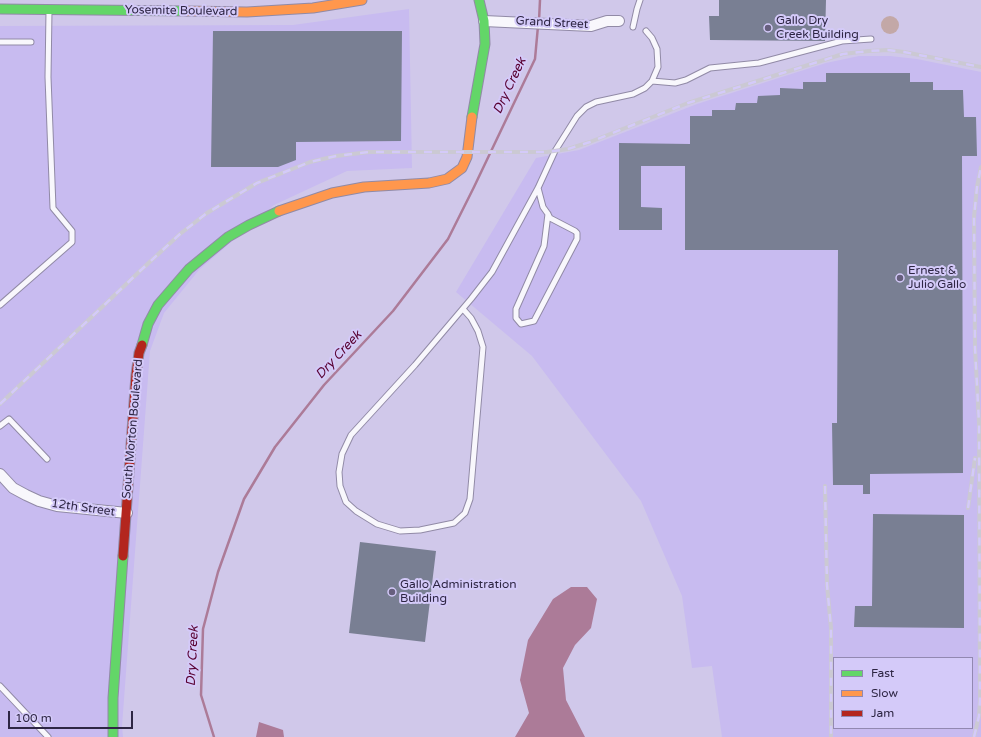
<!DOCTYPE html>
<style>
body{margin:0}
#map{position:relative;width:981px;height:737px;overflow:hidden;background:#d0c8ea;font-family:"Varela Round",sans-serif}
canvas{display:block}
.legend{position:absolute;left:833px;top:657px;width:140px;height:72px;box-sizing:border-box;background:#d4caf9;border:1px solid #9288b1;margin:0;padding:5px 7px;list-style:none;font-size:12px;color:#2e2644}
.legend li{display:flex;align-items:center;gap:8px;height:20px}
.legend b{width:20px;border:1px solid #9288b1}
.scale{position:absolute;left:8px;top:711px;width:125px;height:18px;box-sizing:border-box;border:2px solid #2e2644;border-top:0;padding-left:5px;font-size:12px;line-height:14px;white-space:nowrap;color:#2e2644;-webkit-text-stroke:3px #d4caf9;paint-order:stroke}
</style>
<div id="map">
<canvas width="981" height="737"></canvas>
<ul class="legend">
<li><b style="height:5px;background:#63d668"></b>Fast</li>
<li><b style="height:5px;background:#ff974d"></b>Slow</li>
<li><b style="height:5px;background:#b3261e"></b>Jam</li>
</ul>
<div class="scale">100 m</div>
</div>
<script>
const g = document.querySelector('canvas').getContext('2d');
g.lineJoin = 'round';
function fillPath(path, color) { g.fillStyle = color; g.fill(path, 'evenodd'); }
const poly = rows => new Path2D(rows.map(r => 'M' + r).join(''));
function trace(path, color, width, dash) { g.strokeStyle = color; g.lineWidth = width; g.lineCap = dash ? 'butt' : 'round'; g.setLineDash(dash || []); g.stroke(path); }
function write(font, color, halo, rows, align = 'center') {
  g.font = font + ' "Varela Round",sans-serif'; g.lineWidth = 4; g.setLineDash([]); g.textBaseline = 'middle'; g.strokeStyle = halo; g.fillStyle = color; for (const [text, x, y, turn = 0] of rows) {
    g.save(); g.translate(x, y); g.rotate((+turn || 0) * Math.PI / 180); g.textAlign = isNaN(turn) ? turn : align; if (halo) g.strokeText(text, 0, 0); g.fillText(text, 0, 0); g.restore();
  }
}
const built = poly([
 [409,9,412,168,347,171,274,205,199,270,164,313,150,351,122,726,123,737,0,737,0,26,293,25],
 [859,56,890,56,917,59,981,72,981,737,722,737,712,666,692,668,682,596,641,501,532,356,456,292,536,158,579,150,697,104,826,63],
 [834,658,972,658,972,728,834,728]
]);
const green = poly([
 '881 25a9 9 0 1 1 18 0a9 9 0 1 1-18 0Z'
]);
const water = poly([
 [571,587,587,587,597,599,591,628,575,645,563,668,566,700,585,737,515,737,529,713,520,680,528,640,553,599],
 [259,722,283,730,284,737,256,737]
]);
const stream = poly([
 [539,21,540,0],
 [214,737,201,695,203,629,218,572,244,499,275,447,324,385,393,311,448,239,474,187,535,59,538,26]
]);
const building = poly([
 [719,0,826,0,825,41,710,40,709,16,719,16],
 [213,31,402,31,401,141,296,142,296,160,278,167,211,167],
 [826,73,910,73,910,82,933,82,933,90,963,90,964,117,976,117,977,156,962,156,963,473,870,474,870,494,863,494,863,485,833,485,832,423,837,423,838,250,685,250,685,166,641,166,641,207,662,208,662,230,619,230,619,143,690,144,690,116,712,116,712,110,735,110,736,103,757,103,758,96,780,95,780,88,803,89,803,82,826,82],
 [873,514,964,515,964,628,854,627,855,606,872,606],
 [360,542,436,551,425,642,349,633]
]);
const lane = poly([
 [633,27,637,9,640,0],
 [0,42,31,42],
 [652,81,675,83,686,80,710,68,759,63,842,41,871,39],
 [538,188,543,207,548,214,550,218,575,231,577,233,577,239,534,321,521,324,516,318,516,309,544,246,548,214],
 [0,305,72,242,72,231,53,208,48,77,49,11],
 [463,309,471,318,478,331,483,347,470,499,465,513,454,523,420,530,400,531,377,524,356,511,346,502,340,486,339,472,342,454,351,435,415,365,471,299,492,272,538,188,555,151,577,116,586,107,596,102,633,94,645,88,652,81,658,67,657,49,652,38,646,31],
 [0,426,9,419,47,459],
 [0,686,48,737]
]);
const street = poly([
 [484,21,591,26,607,21,619,21],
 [0,474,13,488,26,495,39,501,57,506,127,513]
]);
const fast = poly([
 [0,9,186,11],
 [472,117,485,44,484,21,479,0],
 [142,345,148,324,158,305,189,269,228,237,249,225,279,211],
 [113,737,113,698,123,556]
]);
const slow = poly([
 [186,11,247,12,313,8,362,0],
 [279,211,332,193,364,187,429,183,447,179,462,168,467,157,472,117]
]);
const jam = poly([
 [123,556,136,375,139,353,142,345]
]);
const rail = poly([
 [0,404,141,270,180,234,207,213,257,183,310,162,336,156,369,152,547,152,568,149,590,142,688,103,843,54,869,51,888,50,904,52,981,67],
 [825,486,827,585,831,628,831,737],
 [968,508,975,458],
 [974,737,979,716,980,700,979,423,975,348,974,217,977,187,981,167]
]);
const markers = [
 [768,28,4,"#675f7e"],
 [900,278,4,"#675f7e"],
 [392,592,4,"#675f7e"]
];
const streetNames = [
 ["Yosemite Boulevard",181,11,1],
 ["Grand Street",552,23,3],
 ["South Morton Boulevard",133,429,-85],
 ["12th Street",83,508,8]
];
const poiNames = [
 ["Gallo Dry",776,21],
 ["Creek Building",776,35],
 ["Ernest &",908,271],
 ["Julio Gallo",908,285],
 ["Gallo Administration",400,585],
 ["Building",400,599]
];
const waterNames = [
 ["Dry Creek",510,86,-65],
 ["Dry Creek",339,355,-47],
 ["Dry Creek",193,656,-87]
];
fillPath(built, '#c8bbf0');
fillPath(green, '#c3a8a7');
fillPath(water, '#ac7b98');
trace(stream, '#ac7b98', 2.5);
fillPath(building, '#797f93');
trace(lane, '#918aa6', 7);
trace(street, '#918aa6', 12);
trace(fast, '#918aa6', 11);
trace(slow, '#918aa6', 11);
trace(jam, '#918aa6', 11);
trace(lane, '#f8f7fc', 5);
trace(street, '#f8f7fc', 10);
trace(fast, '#63d668', 9);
trace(slow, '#ff974d', 9);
trace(jam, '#b3261e', 9);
trace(rail, '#cbc9d3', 4);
trace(rail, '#d4caf9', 2.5, [8]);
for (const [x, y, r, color] of markers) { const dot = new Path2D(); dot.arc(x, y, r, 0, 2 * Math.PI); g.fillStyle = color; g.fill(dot); trace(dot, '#d4caf9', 1.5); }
write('12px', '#2e2644', '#d4caf9', streetNames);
write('12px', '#2e2644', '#d4caf9', poiNames, 'left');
write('italic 13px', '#580030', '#d4caf9', waterNames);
</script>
